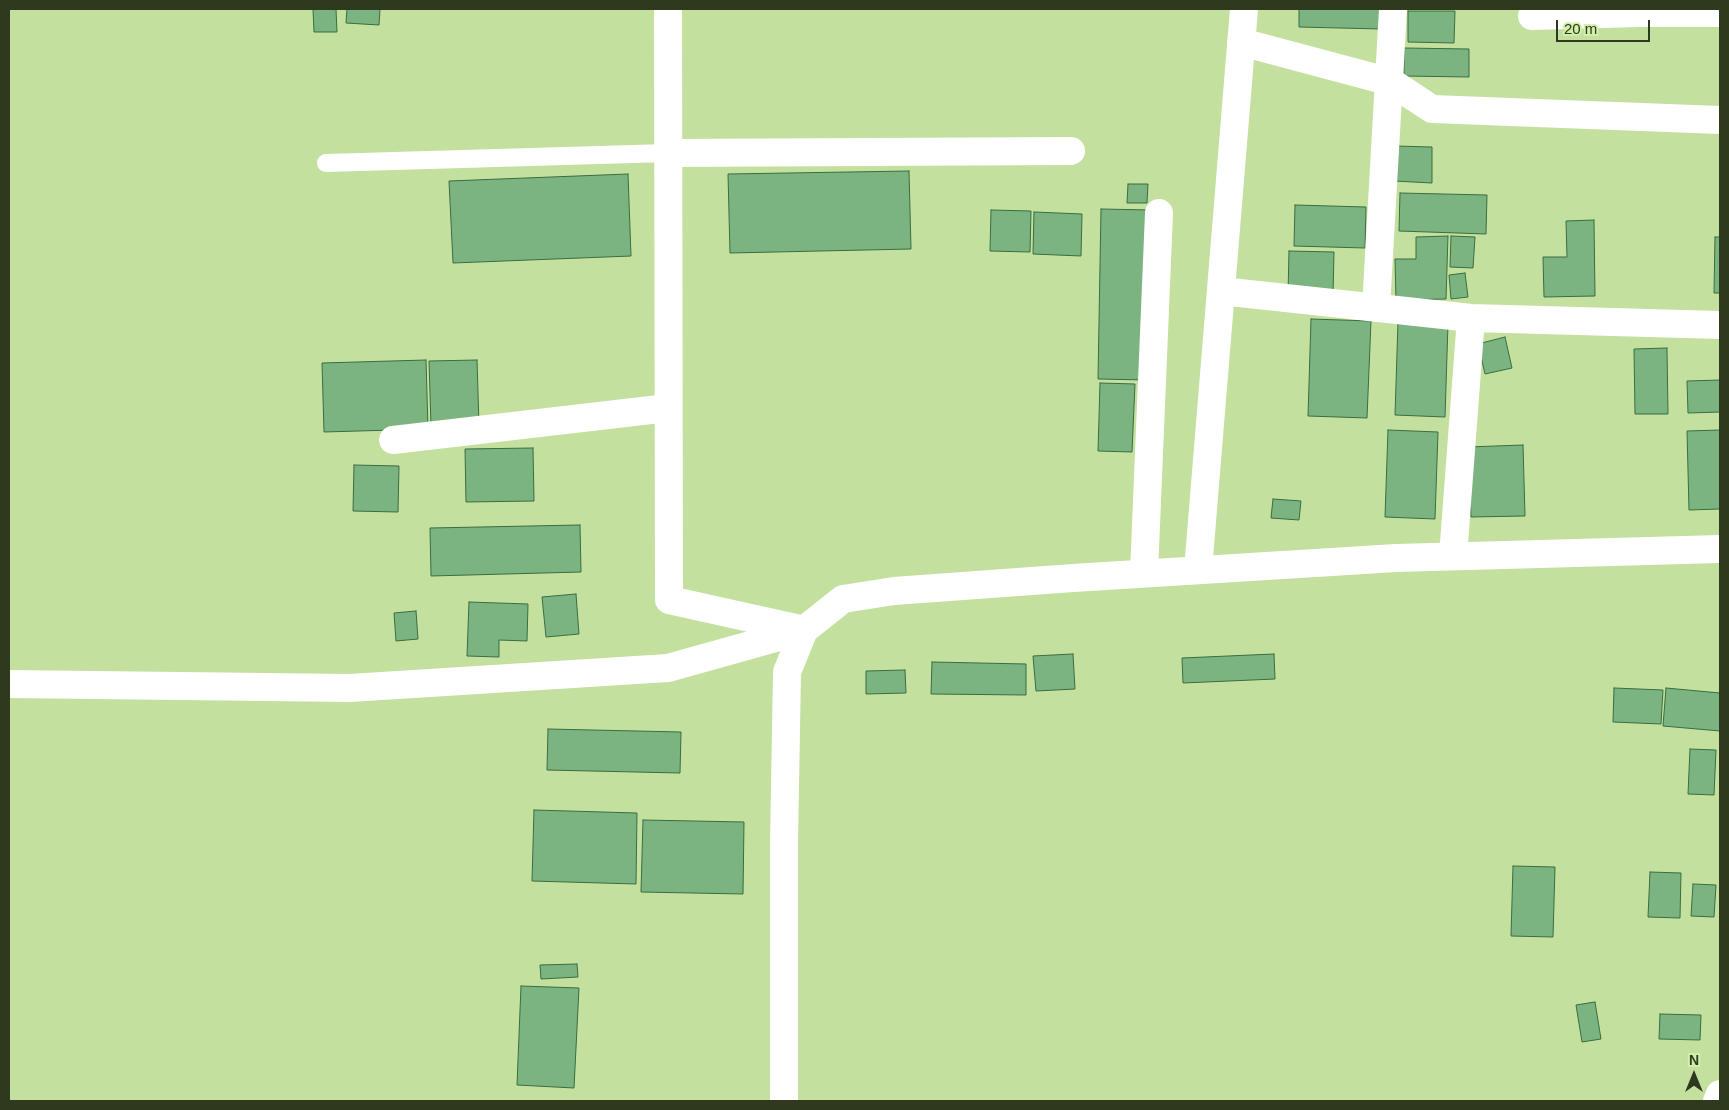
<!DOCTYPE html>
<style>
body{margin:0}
#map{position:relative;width:1729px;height:1110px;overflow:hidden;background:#c4e09e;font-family:Arial,sans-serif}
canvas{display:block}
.frame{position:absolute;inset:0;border:10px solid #2e391e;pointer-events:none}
.north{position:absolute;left:1669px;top:1050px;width:50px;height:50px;-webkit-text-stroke:4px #d1eeaa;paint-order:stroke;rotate:0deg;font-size:14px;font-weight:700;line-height:20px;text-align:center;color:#2e391e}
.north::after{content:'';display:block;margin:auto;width:18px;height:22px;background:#2e391e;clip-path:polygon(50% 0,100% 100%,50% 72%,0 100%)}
.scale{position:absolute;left:1556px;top:20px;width:94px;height:22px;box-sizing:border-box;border:2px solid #2e391e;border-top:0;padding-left:6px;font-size:15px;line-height:18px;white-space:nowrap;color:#2e391e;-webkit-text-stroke:4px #d1eeaa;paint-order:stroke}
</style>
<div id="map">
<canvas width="1729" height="1110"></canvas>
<div class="frame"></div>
<div class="north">N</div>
<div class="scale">20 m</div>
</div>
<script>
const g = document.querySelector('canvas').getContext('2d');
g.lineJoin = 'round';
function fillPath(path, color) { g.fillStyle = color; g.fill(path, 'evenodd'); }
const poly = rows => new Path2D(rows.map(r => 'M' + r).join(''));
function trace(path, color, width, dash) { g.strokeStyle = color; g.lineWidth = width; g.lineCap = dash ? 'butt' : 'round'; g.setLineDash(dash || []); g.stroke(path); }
const building = poly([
 [313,9,336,9,337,32,314,32,313,9],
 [347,9,380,9,379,25,346,23,347,9],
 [1299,9,1381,9,1381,29,1299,27,1299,9],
 [1408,11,1455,11,1454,43,1408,42,1408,11],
 [1404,48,1469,49,1469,77,1404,76,1404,48],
 [1395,146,1432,147,1432,183,1394,181,1395,146],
 [909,171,911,249,730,253,728,174,909,171],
 [628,174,631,256,453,263,449,181,628,174],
 [1128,184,1148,184,1147,203,1127,203,1128,184],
 [1400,193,1487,195,1486,234,1399,231,1400,193],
 [1295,205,1366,207,1365,248,1294,246,1295,205],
 [1101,209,1151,210,1147,380,1098,379,1101,209],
 [991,210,1031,211,1030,252,990,251,991,210],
 [1034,212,1082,214,1081,256,1033,254,1034,212],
 [1594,220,1595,296,1544,297,1543,257,1567,257,1566,221,1594,220],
 [1448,236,1446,299,1396,300,1395,259,1416,259,1416,237,1448,236],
 [1451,236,1475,237,1473,268,1450,267,1451,236],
 [1715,237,1720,237,1720,293,1714,293,1715,237],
 [1289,251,1334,252,1333,295,1288,294,1289,251],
 [1465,273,1468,297,1451,299,1449,275,1465,273],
 [1311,319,1371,321,1367,418,1308,416,1311,319],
 [1398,322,1448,324,1445,417,1395,415,1398,322],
 [1505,337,1512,368,1485,374,1478,344,1505,337],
 [1667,348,1668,414,1635,414,1634,349,1667,348],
 [426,360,428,429,324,432,322,363,426,360],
 [477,360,479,425,431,426,429,361,477,360],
 [1720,380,1720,412,1688,413,1687,381,1720,380],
 [1100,383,1135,384,1132,452,1098,451,1100,383],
 [1388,430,1438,432,1435,519,1385,517,1388,430],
 [1720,430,1720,509,1689,510,1687,431,1720,430],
 [1523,445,1525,516,1471,517,1468,447,1523,445],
 [533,448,534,501,466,502,465,449,533,448],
 [354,465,399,466,398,512,353,511,354,465],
 [1273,499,1301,501,1299,520,1271,518,1273,499],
 [580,525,581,572,431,576,430,528,580,525],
 [576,594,579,634,546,637,542,597,576,594],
 [469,602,528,604,527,641,499,640,499,657,467,656,469,602],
 [416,611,418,639,396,641,394,613,416,611],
 [1073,654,1075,689,1036,691,1033,656,1073,654],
 [1274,654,1275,679,1183,683,1182,658,1274,654],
 [932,662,1026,664,1026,695,931,694,932,662],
 [905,670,906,693,866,694,866,671,905,670],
 [1614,688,1663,690,1661,724,1613,722,1614,688],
 [1666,688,1720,693,1720,731,1663,726,1666,688],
 [548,729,681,732,680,773,547,770,548,729],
 [1690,749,1716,750,1714,795,1688,794,1690,749],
 [534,810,637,813,636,884,532,881,534,810],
 [643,820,744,822,743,894,641,892,643,820],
 [1513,866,1555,867,1553,937,1511,936,1513,866],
 [1650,872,1681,873,1680,918,1648,917,1650,872],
 [1693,884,1716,885,1714,917,1691,916,1693,884],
 [577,964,578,977,541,979,540,965,577,964],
 [521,986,579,988,574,1088,517,1085,521,986],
 [1595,1002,1601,1039,1582,1042,1576,1005,1595,1002],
 [1660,1014,1701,1015,1700,1040,1659,1039,1660,1014]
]);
const lane = poly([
 [326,163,667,153]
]);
const street = poly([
 [668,9,669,600,800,629],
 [1532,16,1639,13,1720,13],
 [1241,42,1391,82,1432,109,1720,120],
 [667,153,1071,151],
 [1221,291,1471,318,1720,325],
 [1376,308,1393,9],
 [393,440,668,408],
 [1453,556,1471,318],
 [1198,570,1244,9],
 [1144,573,1159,213],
 [9,684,350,688,668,668,804,630],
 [1717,1101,1720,1094]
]);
const secondary = poly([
 [784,1101,784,843,787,672,804,630,843,599,894,591,1073,578,1396,558,1720,549]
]);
fillPath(building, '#7cb481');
trace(building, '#386d3f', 1);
trace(lane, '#fff', 18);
trace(street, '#fff', 28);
trace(secondary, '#fff', 28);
</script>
